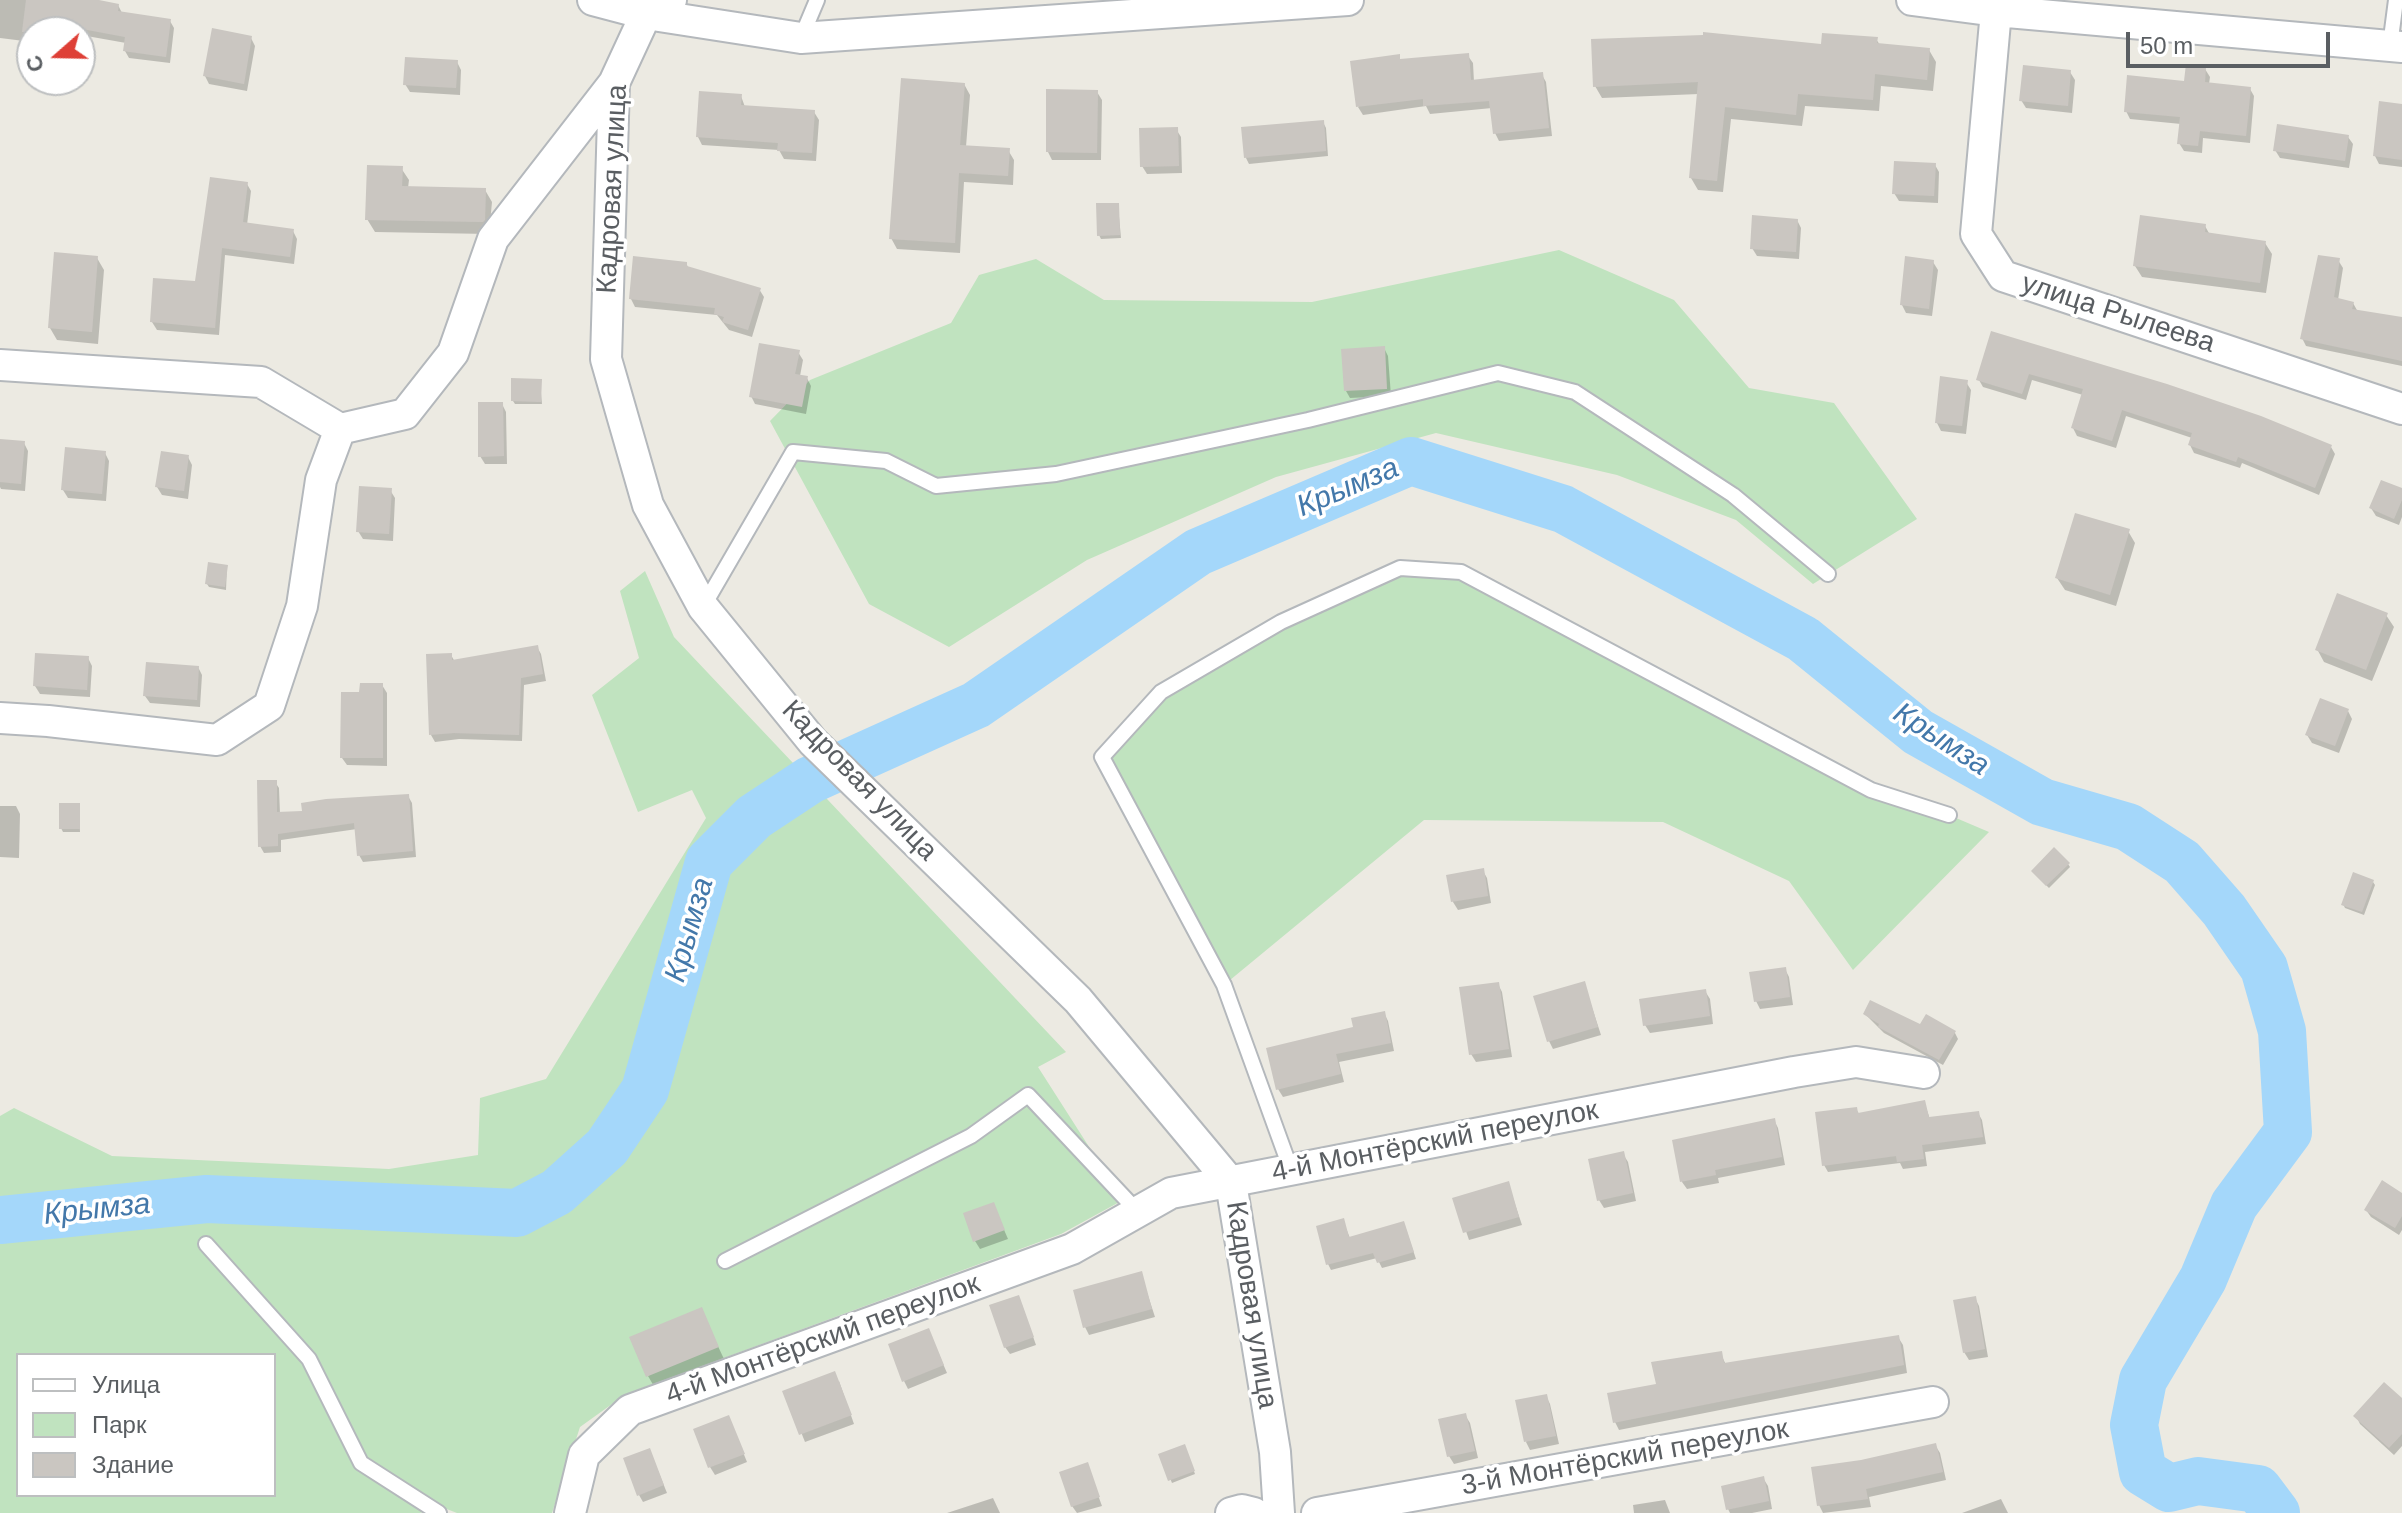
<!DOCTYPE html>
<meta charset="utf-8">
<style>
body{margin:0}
#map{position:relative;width:2402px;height:1513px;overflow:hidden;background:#eceae2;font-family:Arial,sans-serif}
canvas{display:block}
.legend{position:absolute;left:16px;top:1353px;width:260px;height:144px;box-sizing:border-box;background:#fff;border:2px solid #bdbfc0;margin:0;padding:10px 14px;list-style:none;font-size:24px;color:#5a5e62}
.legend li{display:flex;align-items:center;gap:16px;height:40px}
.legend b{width:40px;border:2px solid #bdbfc0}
.north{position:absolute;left:16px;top:16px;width:80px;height:80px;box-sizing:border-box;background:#fff;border:2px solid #bdbfc0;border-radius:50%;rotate:250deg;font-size:22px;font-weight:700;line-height:32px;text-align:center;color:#5a5e62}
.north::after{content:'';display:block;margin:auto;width:28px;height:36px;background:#de3f36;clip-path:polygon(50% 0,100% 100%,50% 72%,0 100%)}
.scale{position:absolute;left:2126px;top:32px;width:204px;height:36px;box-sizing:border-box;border:4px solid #5a5e62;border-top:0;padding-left:10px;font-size:24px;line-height:28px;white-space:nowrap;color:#5a5e62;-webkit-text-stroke:6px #fff;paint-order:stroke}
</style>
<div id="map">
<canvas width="2402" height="1513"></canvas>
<ul class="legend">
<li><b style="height:10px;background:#fff"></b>Улица</li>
<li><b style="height:22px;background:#c0e3bf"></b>Парк</li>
<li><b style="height:22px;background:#cac6c1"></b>Здание</li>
</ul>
<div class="north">С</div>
<div class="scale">50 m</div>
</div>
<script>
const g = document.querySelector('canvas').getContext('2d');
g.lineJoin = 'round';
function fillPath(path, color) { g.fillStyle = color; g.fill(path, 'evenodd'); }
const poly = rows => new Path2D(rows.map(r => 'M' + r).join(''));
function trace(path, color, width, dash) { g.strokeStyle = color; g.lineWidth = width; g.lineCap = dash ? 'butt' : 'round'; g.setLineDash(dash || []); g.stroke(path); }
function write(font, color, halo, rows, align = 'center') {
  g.font = font + ' Arial,sans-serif'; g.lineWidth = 7; g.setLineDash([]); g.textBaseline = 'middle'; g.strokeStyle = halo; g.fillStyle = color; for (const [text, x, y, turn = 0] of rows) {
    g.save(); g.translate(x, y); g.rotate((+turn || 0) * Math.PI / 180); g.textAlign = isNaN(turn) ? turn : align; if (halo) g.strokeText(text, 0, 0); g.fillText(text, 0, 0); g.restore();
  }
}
const green = poly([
 [1559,250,1674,300,1749,388,1834,403,1917,519,1813,584,1736,520,1617,475,1436,433,1276,477,1087,560,949,647,869,604,770,421,810,380,951,323,979,275,1036,259,1104,300,1312,302],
 [1400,568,1461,572,1871,790,1949,815,1989,832,1853,970,1789,881,1663,822,1424,820,1224,985,1102,757,1161,692],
 [645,571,674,637,1066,1052,1038,1067,1123,1200,1061,1234,626,1394,580,1427,552,1513,457,1513,439,1506,420,1513,0,1513,0,1116,14,1108,112,1156,389,1169,478,1155,480,1098,546,1079,706,818,692,790,638,812,592,695,639,658,620,591],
 [18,1355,274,1355,274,1495,18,1495]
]);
const shadow = poly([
 [0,0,82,0,118,5,122,13,170,21,174,28,170,63,129,58,125,51,126,43,81,35,80,39,80,32,32,32,32,42,0,38],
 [251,38,255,46,247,91,209,84,205,76],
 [1876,39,1880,45,1929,50,1936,62,1933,91,1881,86,1879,111,1805,106,1802,126,1731,119,1723,192,1698,190,1691,178,1699,94,1602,98,1595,86,1823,46],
 [1468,56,1473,63,1474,82,1542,75,1546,82,1552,136,1499,141,1495,133,1492,108,1430,114,1426,106,1363,115,1358,107,1401,61],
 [457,62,461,70,460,95,410,92,405,84],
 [2205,69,2210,77,2209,84,2250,89,2254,96,2250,143,2203,138,2202,153,2184,151,2179,143,2181,124,2130,119,2126,111,2186,83],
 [2070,72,2075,80,2072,113,2026,108,2021,100],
 [964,84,970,95,966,147,1008,150,1014,160,1013,185,964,182,960,253,897,249,891,238],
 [1097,92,1102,100,1101,160,1052,160,1048,152],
 [741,96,745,107,814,112,819,120,816,161,784,159,779,150,702,145,698,137],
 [2402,106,2402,167,2379,164,2375,156],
 [1323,122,1326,128,1328,156,1249,164,1246,158,1243,128],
 [1176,129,1181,137,1182,173,1147,174,1142,166],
 [2348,137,2353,144,2349,168,2280,158,2275,150],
 [1935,165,1939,172,1938,203,1899,201,1894,193],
 [401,168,409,180,408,188,485,190,492,202,489,234,375,232,367,219],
 [247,184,251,191,247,225,293,231,297,239,294,264,225,255,219,335,157,330,152,322,197,283],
 [1118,205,1121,238,1101,239,1099,235],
 [1797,220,1801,228,1799,259,1757,256,1752,248],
 [2205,226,2210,235,2265,243,2272,254,2266,293,2142,277,2135,266],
 [97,258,104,270,98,344,57,340,50,328],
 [2338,260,2343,268,2338,300,2353,303,2358,312,2402,319,2402,366,2306,346,2302,338],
 [1933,262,1938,270,1932,316,1906,313,1902,305],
 [686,263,689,269,759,289,764,297,752,337,729,330,717,315,635,307,631,299],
 [1993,333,2331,447,2335,454,2319,495,2242,463,2240,468,2194,453,2190,445,2192,438,2126,416,2116,448,2077,436,2073,428,2083,395,2032,380,2026,400,1983,387,1979,380],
 [1384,348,1388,356,1391,396,1350,398,1346,391],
 [798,352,803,360,800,376,807,378,811,386,806,414,755,404,751,396],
 [540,381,542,404,515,404,513,401],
 [1966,382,1971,390,1966,434,1941,431,1937,423],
 [502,404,506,412,507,464,485,464,480,456],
 [0,441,24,443,28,451,25,491,1,489,0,487],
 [105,453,109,461,106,501,68,498,63,490],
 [188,457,192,465,188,499,162,495,157,487],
 [390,490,395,498,393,541,363,539,358,531],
 [2402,490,2402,517,2399,525,2376,516,2371,508],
 [2128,531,2135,543,2116,606,2065,590,2057,578],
 [227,567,226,590,209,587,207,584],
 [2386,615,2394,627,2372,681,2324,662,2317,649],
 [537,647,541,654,546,681,524,685,522,741,459,739,435,742,431,735,451,655,455,662],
 [88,658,92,666,90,697,40,694,35,686],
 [198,667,202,675,200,707,150,703,145,696],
 [382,685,387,693,387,766,347,765,342,758,361,694],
 [2348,711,2352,719,2339,753,2312,743,2307,735],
 [275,782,279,788,280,814,304,813,408,796,412,803,416,857,363,862,359,855,357,829,281,840,281,852,264,853,260,846],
 [79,805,80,832,63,832,61,828],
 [0,806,16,806,20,814,19,858,0,857],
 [2068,864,2070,867,2049,888,2035,874],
 [1483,871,1487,878,1491,903,1458,910,1453,902,1448,877],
 [2373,882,2375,885,2364,915,2345,908,2343,904],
 [1785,969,1789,977,1793,1005,1760,1009,1756,1001],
 [1584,983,1601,1035,1553,1049,1549,1041],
 [1498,984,1502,992,1512,1057,1476,1062,1471,1054],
 [1705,991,1710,999,1713,1024,1650,1033,1645,1025],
 [1384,1013,1388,1021,1394,1051,1339,1062,1344,1082,1283,1097,1278,1089],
 [1865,1014,1921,1027,1927,1016,1955,1033,1958,1039,1943,1065,1884,1033],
 [1924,1102,1930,1119,1978,1113,1982,1120,1986,1144,1925,1152,1927,1166,1903,1169,1900,1163,1828,1172,1824,1165,1856,1109,1860,1115],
 [1774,1120,1778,1128,1785,1165,1718,1178,1719,1183,1687,1189,1682,1182,1674,1142],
 [1623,1154,1628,1162,1636,1201,1604,1208,1599,1200],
 [1508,1183,1522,1225,1469,1240,1455,1199],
 [2402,1195,2402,1230,2399,1235,2371,1217,2366,1210],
 [993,1204,1008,1239,980,1249,975,1241],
 [1343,1221,1350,1238,1404,1223,1416,1259,1382,1268,1377,1258,1331,1270,1328,1264],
 [1141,1274,1155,1317,1089,1335,1085,1327],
 [1975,1298,1979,1306,1988,1357,1969,1360,1964,1352],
 [1022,1305,1036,1345,1010,1354,1005,1347],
 [701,1310,724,1359,655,1388,648,1376],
 [1898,1337,1903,1345,1907,1373,1619,1430,1615,1422,1658,1386,1721,1354,1726,1365],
 [932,1338,947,1373,908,1389,904,1381],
 [839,1381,854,1424,805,1442,785,1392],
 [1546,1396,1550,1404,1559,1444,1530,1450,1526,1442],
 [2402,1401,2402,1446,2394,1455,2360,1424,2356,1416],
 [1465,1415,1470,1423,1478,1458,1454,1464,1449,1456],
 [732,1425,747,1462,715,1475,710,1467],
 [1935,1445,1940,1453,1946,1480,1869,1497,1871,1507,1823,1513,1819,1505,1861,1462],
 [1186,1450,1195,1474,1172,1483,1161,1456],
 [653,1458,667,1493,643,1502,639,1495],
 [1087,1465,1102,1506,1077,1513,1072,1506],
 [1763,1478,1768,1486,1772,1509,1752,1513,1730,1513,1728,1509],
 [993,1498,1000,1513,947,1513],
 [2001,1499,2008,1513,1962,1513],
 [1665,1500,1670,1513,1634,1513,1633,1505]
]);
const river = poly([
 [0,1220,207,1199,517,1213,557,1192,607,1147,645,1090,709,862,754,817,810,780,976,705,1198,552,1411,461,1563,509,1803,639,1918,732,2042,802,2128,827,2182,862,2224,910,2264,968,2282,1031,2288,1132,2234,1205,2203,1279,2143,1380,2134,1425,2143,1472,2169,1488,2198,1481,2258,1489,2276,1513]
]);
const building = poly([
 [26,0,99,0,119,4,118,11,171,19,166,57,123,51,125,37,77,28,77,32,22,32],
 [212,28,252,36,244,84,203,76],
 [1703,32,1821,44,1822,33,1878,37,1877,43,1930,48,1927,80,1875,74,1873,100,1798,94,1796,115,1725,107,1717,181,1689,178,1698,82,1593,87,1591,39,1703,35],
 [1469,53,1471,80,1543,72,1549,128,1493,134,1489,101,1423,106,1423,99,1356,107,1350,61,1400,54,1400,59],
 [405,57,458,60,456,88,403,85],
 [2186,64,2206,67,2205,82,2251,87,2246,136,2200,131,2198,146,2177,144,2180,117,2124,112,2127,75,2184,81],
 [2023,65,2071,70,2068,106,2019,101],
 [901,78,965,83,960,145,1010,148,1008,176,959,173,955,243,889,239],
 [1046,89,1098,90,1097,153,1046,152],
 [699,91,742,94,741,105,815,110,812,153,777,151,778,143,696,137],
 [2379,101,2402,104,2402,160,2373,156],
 [1324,120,1326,151,1244,158,1241,127],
 [2277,124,2349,135,2345,161,2273,151],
 [1178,127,1179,166,1140,167,1139,128],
 [1894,161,1936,163,1934,196,1892,194],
 [367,165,403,166,402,186,486,188,485,220,483,222,365,220],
 [210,177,248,182,243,222,294,229,290,257,222,248,215,328,150,322,153,278,195,281],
 [1096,203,1119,203,1120,235,1097,236],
 [1752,215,1798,219,1796,252,1750,249],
 [2140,215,2206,224,2205,232,2266,241,2260,283,2133,266],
 [54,252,98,256,92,332,48,328],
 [2318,255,2340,258,2334,297,2354,302,2352,309,2402,317,2402,361,2300,339],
 [633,256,687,262,687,266,761,288,748,330,722,322,724,317,714,314,715,308,629,299],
 [1905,256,1934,260,1929,309,1900,305],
 [1991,331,2167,384,2261,416,2332,445,2315,488,2238,457,2236,462,2188,445,2192,433,2122,410,2112,441,2071,428,2083,389,2029,374,2022,394,1976,380],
 [759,343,800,350,795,374,808,376,802,407,749,397],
 [1385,346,1387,389,1344,391,1341,349],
 [1940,376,1968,380,1962,426,1935,423],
 [511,378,542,379,541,402,511,401],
 [478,402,503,402,504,456,478,457],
 [0,439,25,441,21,484,0,482],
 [65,447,106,451,102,494,61,490],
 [161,451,189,455,184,491,155,487],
 [2381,480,2402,488,2402,500,2394,519,2369,508],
 [359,486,392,488,389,534,356,532],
 [2075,513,2130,529,2110,595,2055,578],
 [208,562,228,565,225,587,205,584],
 [2337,593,2388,613,2366,670,2315,650],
 [538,645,543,674,521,678,519,735,454,733,429,735,426,654,452,653,452,660],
 [35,653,89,656,87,690,33,686],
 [146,662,199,666,197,700,143,696],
 [360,683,383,683,383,758,340,758,341,692,359,692],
 [2320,698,2349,709,2335,746,2305,735],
 [257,780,277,780,277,812,302,811,301,803,326,799,409,794,413,851,357,856,354,823,278,834,278,846,258,847],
 [59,803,80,803,80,829,59,829],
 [2054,847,2070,863,2046,886,2031,871],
 [1484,868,1488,896,1451,902,1446,875],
 [2353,872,2374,880,2362,912,2341,905],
 [1786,967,1790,997,1754,1002,1749,972],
 [1585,981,1598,1027,1547,1042,1533,996],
 [1499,982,1509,1049,1469,1055,1459,987],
 [1706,989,1710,1016,1643,1026,1639,999],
 [1870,1000,1920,1024,1926,1014,1956,1031,1939,1060,1878,1027,1879,1024,1863,1014],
 [1385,1011,1391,1043,1336,1054,1341,1074,1276,1090,1266,1048,1353,1027,1351,1018],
 [1925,1100,1929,1117,1979,1111,1983,1137,1922,1145,1924,1159,1897,1162,1896,1156,1822,1166,1815,1112,1857,1107,1858,1113],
 [1775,1118,1782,1157,1715,1170,1716,1175,1680,1182,1672,1140],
 [1624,1151,1633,1193,1597,1201,1588,1159],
 [2382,1180,2402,1193,2402,1216,2395,1228,2364,1210],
 [1509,1181,1519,1217,1463,1233,1452,1198],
 [994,1202,1005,1230,973,1242,963,1213],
 [1344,1218,1349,1237,1404,1221,1414,1252,1377,1263,1373,1253,1326,1265,1316,1226],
 [1142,1271,1152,1309,1083,1328,1073,1290],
 [1019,1295,1034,1337,1004,1348,989,1305],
 [1976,1296,1985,1349,1963,1353,1953,1300],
 [702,1307,719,1347,646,1377,629,1337],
 [929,1328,944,1365,902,1382,888,1344],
 [1899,1335,1904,1365,1613,1423,1607,1393,1656,1384,1651,1362,1722,1351,1724,1363],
 [835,1371,852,1415,799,1435,782,1391],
 [2384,1382,2402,1398,2402,1434,2389,1448,2353,1416],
 [1547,1394,1556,1436,1524,1442,1515,1400],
 [1466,1413,1475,1451,1447,1457,1438,1419],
 [729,1415,745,1454,708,1468,693,1429],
 [1936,1443,1943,1472,1866,1489,1868,1499,1817,1506,1811,1467,1861,1460],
 [1185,1444,1195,1471,1168,1481,1158,1454],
 [650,1448,664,1485,637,1496,623,1458],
 [1088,1462,1100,1497,1071,1507,1059,1472],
 [1764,1476,1769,1501,1726,1510,1721,1486]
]);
const lane = poly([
 [801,38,817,0],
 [2390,46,2396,0],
 [703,607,793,452,886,461,936,486,1056,474,1308,420,1498,373,1575,392,1733,495,1828,574],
 [1291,1170,1224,985,1102,757,1161,692,1281,622,1400,568,1461,572,1871,790,1949,815],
 [206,1244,309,1359,361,1463,439,1513],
 [725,1261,971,1136,1028,1095,1138,1212]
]);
const street = poly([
 [593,0,646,14,801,38,1348,0],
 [671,0,646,14,614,83,606,359,648,505,703,607,813,742,1078,1000,1231,1183,1275,1452,1279,1513],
 [1912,0,1996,11,2402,47],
 [1996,11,1976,234,2003,276,2402,409],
 [0,365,261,382,340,429,405,414,453,353,493,239,614,83],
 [0,718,48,721,217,740,269,706,302,606,321,480,340,429],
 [570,1513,584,1455,630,1410,1072,1249,1171,1193,1794,1072,1856,1062,1924,1073],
 [1231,1513,1242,1510,1254,1513],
 [1317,1513,1933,1402]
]);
const streetNames = [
 ["Кадровая улица",613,189,-87],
 ["улица Рылеева",2118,314,18],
 ["Кадровая улица",859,781,46],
 ["4-й Монтёрский переулок",1435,1142,-11],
 ["Кадровая улица",1251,1305,81],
 ["4-й Монтёрский переулок",823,1340,-20],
 ["3-й Монтёрский переулок",1625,1458,-10]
];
const waterNames = [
 ["Крымза",1348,488,-23],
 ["Крымза",1941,740,33],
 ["Крымза",690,930,-74],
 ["Крымза",97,1210,-6]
];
fillPath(green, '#c0e3bf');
fillPath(shadow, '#0003');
trace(river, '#a4d7fa', 48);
fillPath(building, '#cac6c1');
trace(lane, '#b4b8bc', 18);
trace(street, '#b4b8bc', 34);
trace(lane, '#fff', 14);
trace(street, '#fff', 30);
write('28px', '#5a5e62', '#fff', streetNames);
write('italic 30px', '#4378aa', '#fff', waterNames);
</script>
